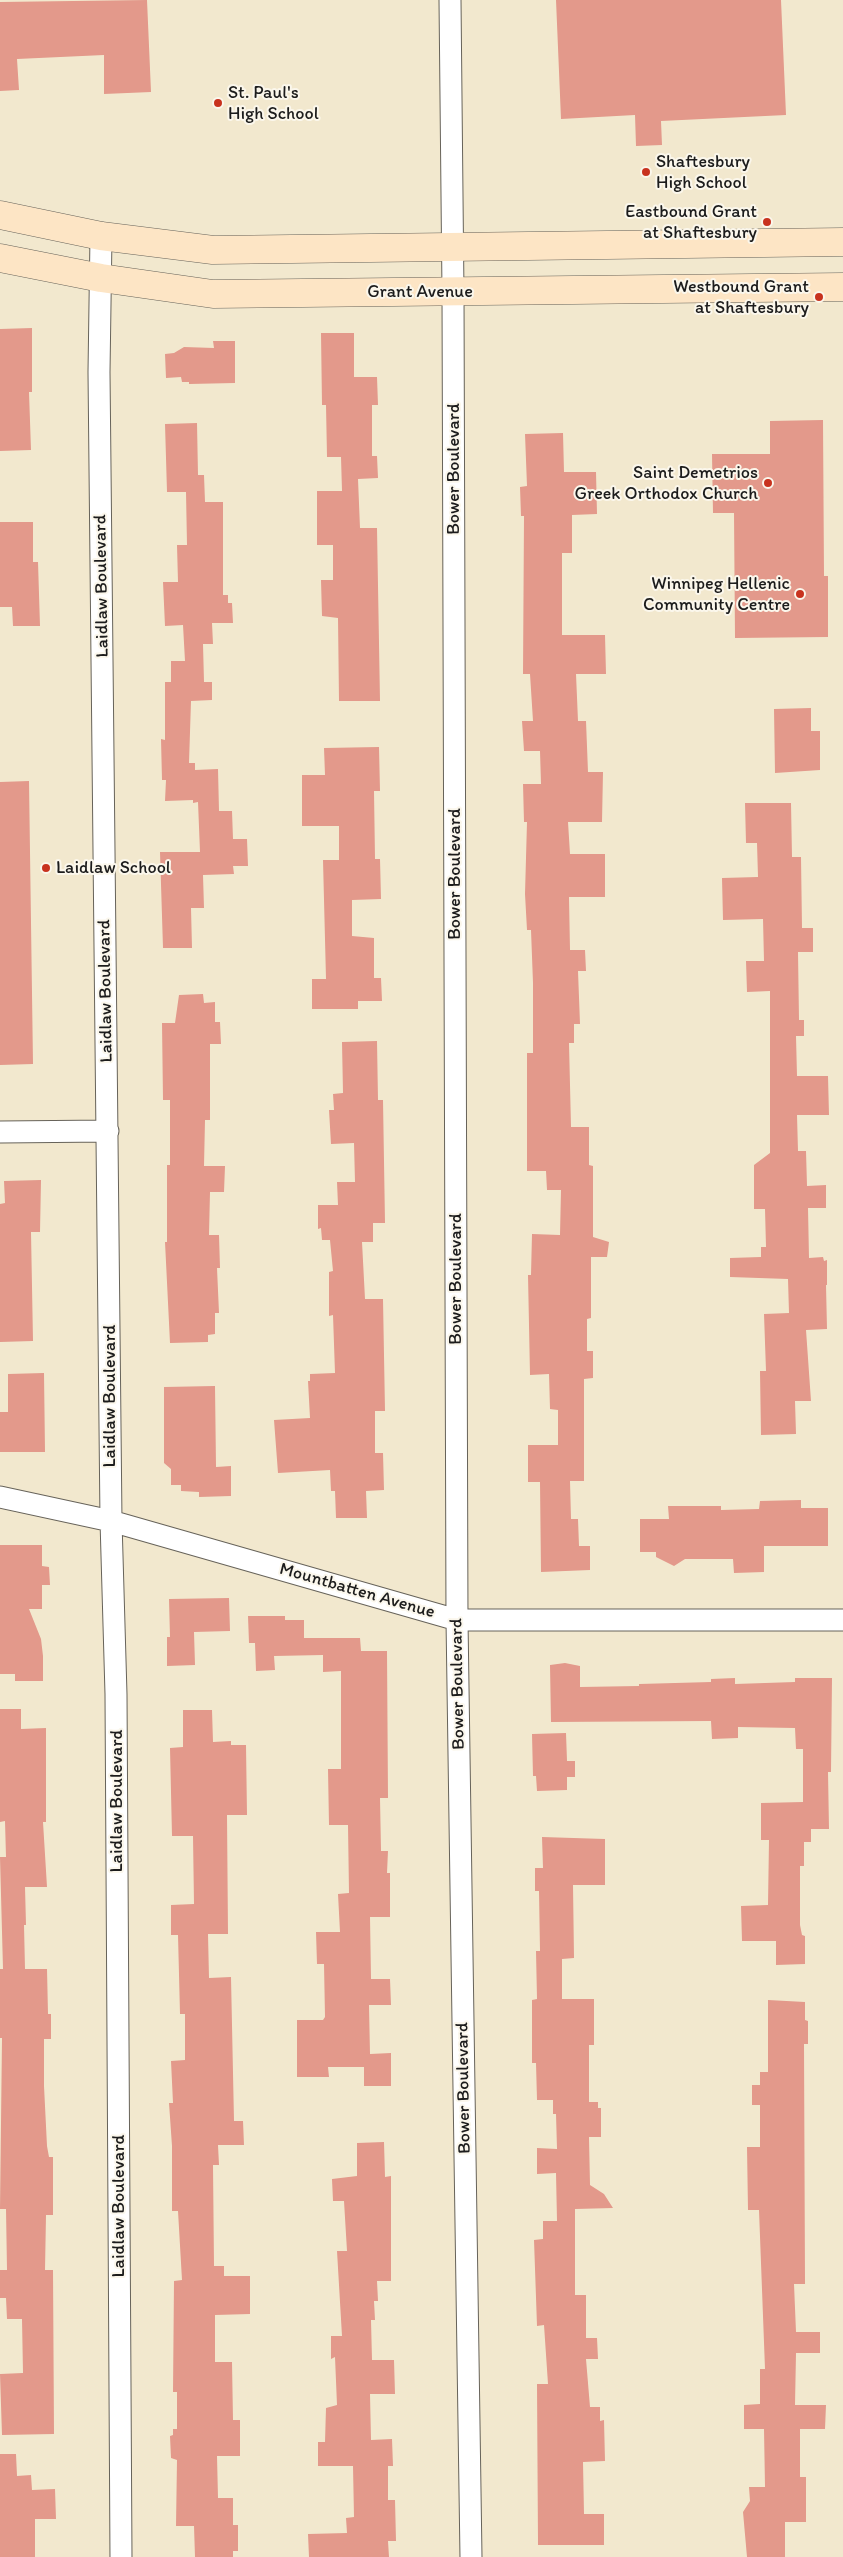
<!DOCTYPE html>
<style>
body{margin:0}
canvas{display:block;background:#f2e8ce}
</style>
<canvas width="843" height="2557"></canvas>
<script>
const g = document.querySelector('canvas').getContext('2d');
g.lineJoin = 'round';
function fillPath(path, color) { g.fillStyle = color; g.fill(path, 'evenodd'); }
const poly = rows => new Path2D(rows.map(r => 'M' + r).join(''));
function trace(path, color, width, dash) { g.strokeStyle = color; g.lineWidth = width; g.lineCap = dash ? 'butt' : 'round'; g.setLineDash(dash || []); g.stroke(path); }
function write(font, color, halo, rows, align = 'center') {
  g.font = font + ' Itim,sans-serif'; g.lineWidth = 4; g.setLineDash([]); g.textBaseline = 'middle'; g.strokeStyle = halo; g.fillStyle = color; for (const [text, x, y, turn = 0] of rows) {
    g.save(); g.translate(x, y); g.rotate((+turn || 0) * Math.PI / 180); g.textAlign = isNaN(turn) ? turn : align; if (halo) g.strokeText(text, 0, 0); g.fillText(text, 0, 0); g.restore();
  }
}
const building = poly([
 [147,0,151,92,104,94,104,55,17,59,19,90,0,91,0,2],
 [556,0,781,0,786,115,661,121,662,145,636,146,635,115,561,119],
 [32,328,32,392,29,392,31,450,0,451,0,329],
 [321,333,354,333,354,377,377,377,378,405,372,405,372,456,377,456,378,478,358,479,360,528,377,528,380,701,339,701,338,618,322,616,321,580,333,580,333,545,317,545,317,491,342,491,341,457,327,457,326,405,322,405],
 [213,341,235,341,235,383,189,384,189,382,182,382,181,377,166,378,165,354,174,353,184,347,214,348],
 [823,420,824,576,828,576,828,637,735,638,734,513,713,513,712,454,770,454,770,421],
 [197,423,198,475,204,475,205,502,223,502,223,595,228,595,228,603,232,603,233,623,212,623,213,644,203,644,204,682,212,682,212,700,191,701,189,763,195,763,195,770,218,769,219,811,232,811,233,839,247,839,248,866,233,866,234,874,203,875,204,908,191,908,192,948,163,948,160,852,200,852,198,802,193,803,193,800,165,801,166,780,162,780,161,739,165,740,165,682,171,682,171,661,185,661,183,625,165,626,163,582,178,582,177,545,187,545,186,492,167,492,165,424],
 [563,433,564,472,596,472,597,514,572,515,572,553,562,553,562,635,605,635,606,674,576,674,578,721,586,721,588,772,603,772,602,822,568,822,570,854,605,854,605,897,569,897,570,950,585,950,586,971,578,971,580,1024,574,1024,574,1043,569,1043,571,1127,589,1127,589,1165,593,1166,593,1237,609,1242,607,1257,591,1257,591,1318,587,1319,587,1351,593,1351,593,1378,584,1379,584,1481,570,1481,571,1519,578,1519,579,1546,590,1546,590,1570,541,1572,540,1482,528,1482,528,1445,558,1445,558,1410,550,1409,549,1374,530,1375,528,1275,531,1275,532,1234,560,1235,561,1190,547,1190,546,1171,527,1171,527,1053,533,1053,533,983,531,930,527,930,525,894,527,822,524,822,523,784,541,784,540,751,524,751,522,721,533,721,530,674,523,674,524,516,521,516,520,487,527,486,525,434],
 [0,522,33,522,33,562,38,562,40,626,13,626,12,607,0,607],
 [811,708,811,731,820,731,820,770,775,773,774,709],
 [379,747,380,791,374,791,375,859,380,859,381,899,352,900,352,936,374,938,374,978,381,978,382,1001,358,1001,358,1009,312,1009,312,979,326,979,323,860,339,860,339,826,302,826,302,775,325,775,324,748],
 [29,781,33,1064,0,1065,0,782],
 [745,803,791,803,792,857,801,857,802,928,813,928,813,952,798,952,799,1020,804,1020,804,1036,796,1036,797,1076,828,1076,829,1115,797,1115,798,1151,806,1151,807,1186,826,1185,826,1208,808,1208,809,1258,823,1257,824,1261,827,1260,827,1285,826,1285,827,1329,806,1330,811,1401,795,1401,796,1434,761,1435,760,1371,766,1371,764,1314,789,1313,788,1279,730,1277,730,1258,761,1257,761,1247,766,1247,765,1209,754,1209,754,1165,770,1153,770,991,747,992,746,961,764,961,763,919,723,920,722,878,758,877,757,843,746,843],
 [203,994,204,1003,215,1002,215,1022,220,1022,221,1044,210,1044,210,1120,205,1120,204,1166,225,1166,224,1192,210,1192,209,1235,219,1235,220,1268,217,1268,219,1313,215,1313,215,1334,208,1335,208,1342,170,1343,165,1242,167,1242,167,1165,170,1165,170,1100,163,1100,162,1023,175,1023,179,995],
 [377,1041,378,1100,383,1100,385,1223,373,1223,373,1242,362,1242,365,1299,383,1299,385,1411,375,1411,375,1453,383,1453,384,1490,366,1491,367,1518,336,1518,335,1491,331,1491,330,1470,278,1473,274,1420,310,1418,308,1381,310,1381,310,1374,335,1373,333,1315,329,1316,329,1272,333,1271,330,1240,322,1240,321,1228,318,1229,318,1205,338,1205,337,1182,355,1182,354,1143,331,1144,329,1110,334,1110,333,1094,343,1093,342,1042],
 [41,1180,40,1232,31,1232,33,1341,0,1342,0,1204,5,1203,4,1181],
 [44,1373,45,1452,0,1452,0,1412,8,1412,8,1374],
 [215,1386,216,1467,231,1466,231,1496,199,1497,199,1492,181,1491,181,1485,171,1485,171,1469,164,1463,164,1387],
 [801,1500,801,1508,828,1508,828,1546,764,1546,764,1572,734,1573,733,1559,685,1559,674,1566,656,1557,656,1552,640,1552,640,1519,669,1519,668,1506,721,1506,721,1510,759,1509,760,1501],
 [0,1545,42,1545,42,1566,49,1567,50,1585,42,1585,42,1609,29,1609,41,1639,43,1656,43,1681,15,1681,15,1674,0,1674],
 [229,1598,230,1631,194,1632,195,1665,167,1666,167,1637,170,1637,169,1599],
 [248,1616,285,1616,285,1620,304,1620,304,1638,360,1638,361,1651,387,1651,388,1798,380,1798,381,1851,388,1851,387,1873,390,1873,390,1917,370,1917,371,1979,390,1979,391,2005,369,2005,370,2054,391,2053,391,2086,364,2086,364,2067,328,2067,329,2077,297,2077,297,2020,323,2020,325,2017,324,1964,317,1964,316,1932,340,1932,338,1894,349,1893,348,1825,329,1825,328,1769,341,1769,341,1671,323,1672,323,1655,274,1656,275,1670,256,1671,255,1643,249,1643],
 [565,1663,580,1666,580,1687,639,1686,639,1684,711,1682,711,1679,735,1678,735,1684,795,1682,795,1678,832,1678,831,1772,828,1772,829,1829,811,1829,811,1842,804,1842,804,1866,800,1866,800,1925,802,1935,805,1936,805,1964,776,1965,776,1941,742,1941,741,1906,768,1905,769,1840,761,1840,761,1803,803,1802,803,1749,796,1749,795,1728,738,1727,738,1738,712,1739,711,1721,551,1722,550,1665],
 [0,1709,21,1709,21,1729,46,1728,46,1822,43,1822,47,1887,25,1887,26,1925,24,1925,25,1969,47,1969,48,2014,51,2014,51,2039,44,2039,44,2086,47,2146,49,2157,53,2157,53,2215,46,2215,45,2270,53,2270,54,2434,2,2435,0,2374,23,2373,22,2319,7,2319,6,2298,0,2298,0,2270,7,2270,6,2209,0,2209,2,2038,0,2038,0,1969,3,1969,0,1857,6,1857,5,1821,0,1822],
 [183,1710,212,1710,213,1742,231,1741,231,1745,246,1745,247,1815,227,1815,228,1934,208,1934,209,1978,231,1977,234,2121,243,2121,244,2145,218,2145,219,2165,213,2165,214,2266,224,2266,224,2276,250,2276,250,2314,215,2315,215,2362,232,2362,233,2420,240,2420,240,2456,217,2456,218,2498,233,2498,233,2525,238,2525,238,2551,233,2551,233,2557,195,2557,194,2526,176,2526,177,2460,171,2458,170,2436,173,2435,173,2429,177,2429,177,2392,173,2392,174,2281,182,2280,178,2211,172,2211,172,2146,169,2103,173,2103,171,2061,185,2060,185,2014,180,2014,178,1935,171,1935,171,1905,194,1904,193,1836,172,1836,170,1748,183,1747],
 [566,1733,567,1761,575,1761,575,1777,567,1777,567,1790,537,1791,536,1776,533,1776,532,1734],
 [542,1837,605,1839,605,1885,573,1885,574,1958,562,1959,562,1999,594,1999,594,2045,589,2045,589,2102,598,2102,598,2108,601,2108,601,2137,589,2137,590,2185,604,2194,613,2208,575,2209,575,2295,586,2295,586,2338,597,2338,598,2359,586,2359,590,2407,600,2407,600,2421,604,2420,605,2461,583,2462,584,2514,604,2514,604,2545,538,2545,537,2384,548,2384,544,2325,537,2326,534,2240,543,2239,543,2221,557,2221,556,2173,537,2174,537,2148,557,2149,556,2114,553,2114,553,2100,537,2100,536,2063,532,2063,532,2000,537,1999,536,1951,540,1951,539,1891,535,1891,535,1868,543,1868],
 [768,2000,805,2002,805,2020,808,2021,808,2044,804,2044,805,2284,794,2284,796,2332,820,2332,820,2353,796,2353,795,2405,826,2405,825,2429,800,2429,800,2477,806,2477,806,2522,785,2522,785,2557,747,2557,743,2512,750,2501,749,2487,765,2487,764,2429,744,2429,744,2405,760,2404,760,2369,765,2369,759,2210,748,2210,747,2147,760,2147,760,2105,752,2105,752,2085,760,2085,760,2072,768,2072],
 [384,2142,385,2177,391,2176,391,2281,377,2281,378,2301,374,2301,375,2320,371,2320,372,2360,394,2360,395,2394,370,2394,371,2440,392,2439,393,2466,388,2466,388,2500,395,2500,396,2541,388,2541,389,2557,309,2557,308,2534,347,2533,346,2518,354,2517,353,2466,318,2466,318,2442,325,2442,326,2408,337,2405,335,2357,331,2359,331,2336,342,2336,337,2251,347,2251,344,2201,333,2201,332,2179,357,2176,357,2143],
 [0,2454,16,2454,17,2476,31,2475,32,2490,55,2489,56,2519,35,2519,35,2557,0,2557]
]);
const street = poly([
 [450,0,453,292,457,1620,471,2557],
 [101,236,99,372,111,1521,116,1694,121,2557],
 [0,1132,108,1131],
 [0,1497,111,1521,457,1620,843,1620]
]);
const secondary = poly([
 [0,215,101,236,213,250,843,242],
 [0,258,101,278,213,294,843,287]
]);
const markers = [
 [218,103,5,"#c8321e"],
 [646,172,5,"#c8321e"],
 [767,222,5,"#c8321e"],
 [819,297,5,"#c8321e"],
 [768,483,5,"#c8321e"],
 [800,594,5,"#c8321e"],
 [46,868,5,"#c8321e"]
];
const poiNames = [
 ["St. Paul's",228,93,"left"],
 ["High School",228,114,"left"],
 ["Shaftesbury",656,162,"left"],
 ["High School",656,183,"left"],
 ["Eastbound Grant",757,212],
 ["at Shaftesbury",757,233],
 ["Westbound Grant",809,287],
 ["at Shaftesbury",809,308],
 ["Saint Demetrios",758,473],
 ["Greek Orthodox Church",758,494],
 ["Winnipeg Hellenic",790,584],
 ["Community Centre",790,605],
 ["Laidlaw School",56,868,"left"]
];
const streetNames = [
 ["Grant Avenue",420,292],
 ["Bower Boulevard",454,469,-90],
 ["Laidlaw Boulevard",102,586,-91],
 ["Bower Boulevard",455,874,-90],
 ["Laidlaw Boulevard",106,991,-91],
 ["Bower Boulevard",456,1279,-90],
 ["Laidlaw Boulevard",110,1396,-90],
 ["Mountbatten Avenue",357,1591,16],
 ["Bower Boulevard",458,1684,-91],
 ["Laidlaw Boulevard",117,1801,-90],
 ["Bower Boulevard",464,2088,-91],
 ["Laidlaw Boulevard",119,2206,-90]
];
fillPath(building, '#e3998b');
trace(street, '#67635a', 23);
trace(secondary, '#67635a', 29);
trace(street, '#fff', 21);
trace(secondary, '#fde5c5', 28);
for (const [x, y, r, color] of markers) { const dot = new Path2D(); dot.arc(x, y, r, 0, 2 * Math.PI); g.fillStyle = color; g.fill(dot); trace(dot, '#fbf7ec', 2); }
write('18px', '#1c1c1c', '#fbf7ec', poiNames, 'right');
write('18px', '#1c1c1c', '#fbf7ec', streetNames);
</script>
